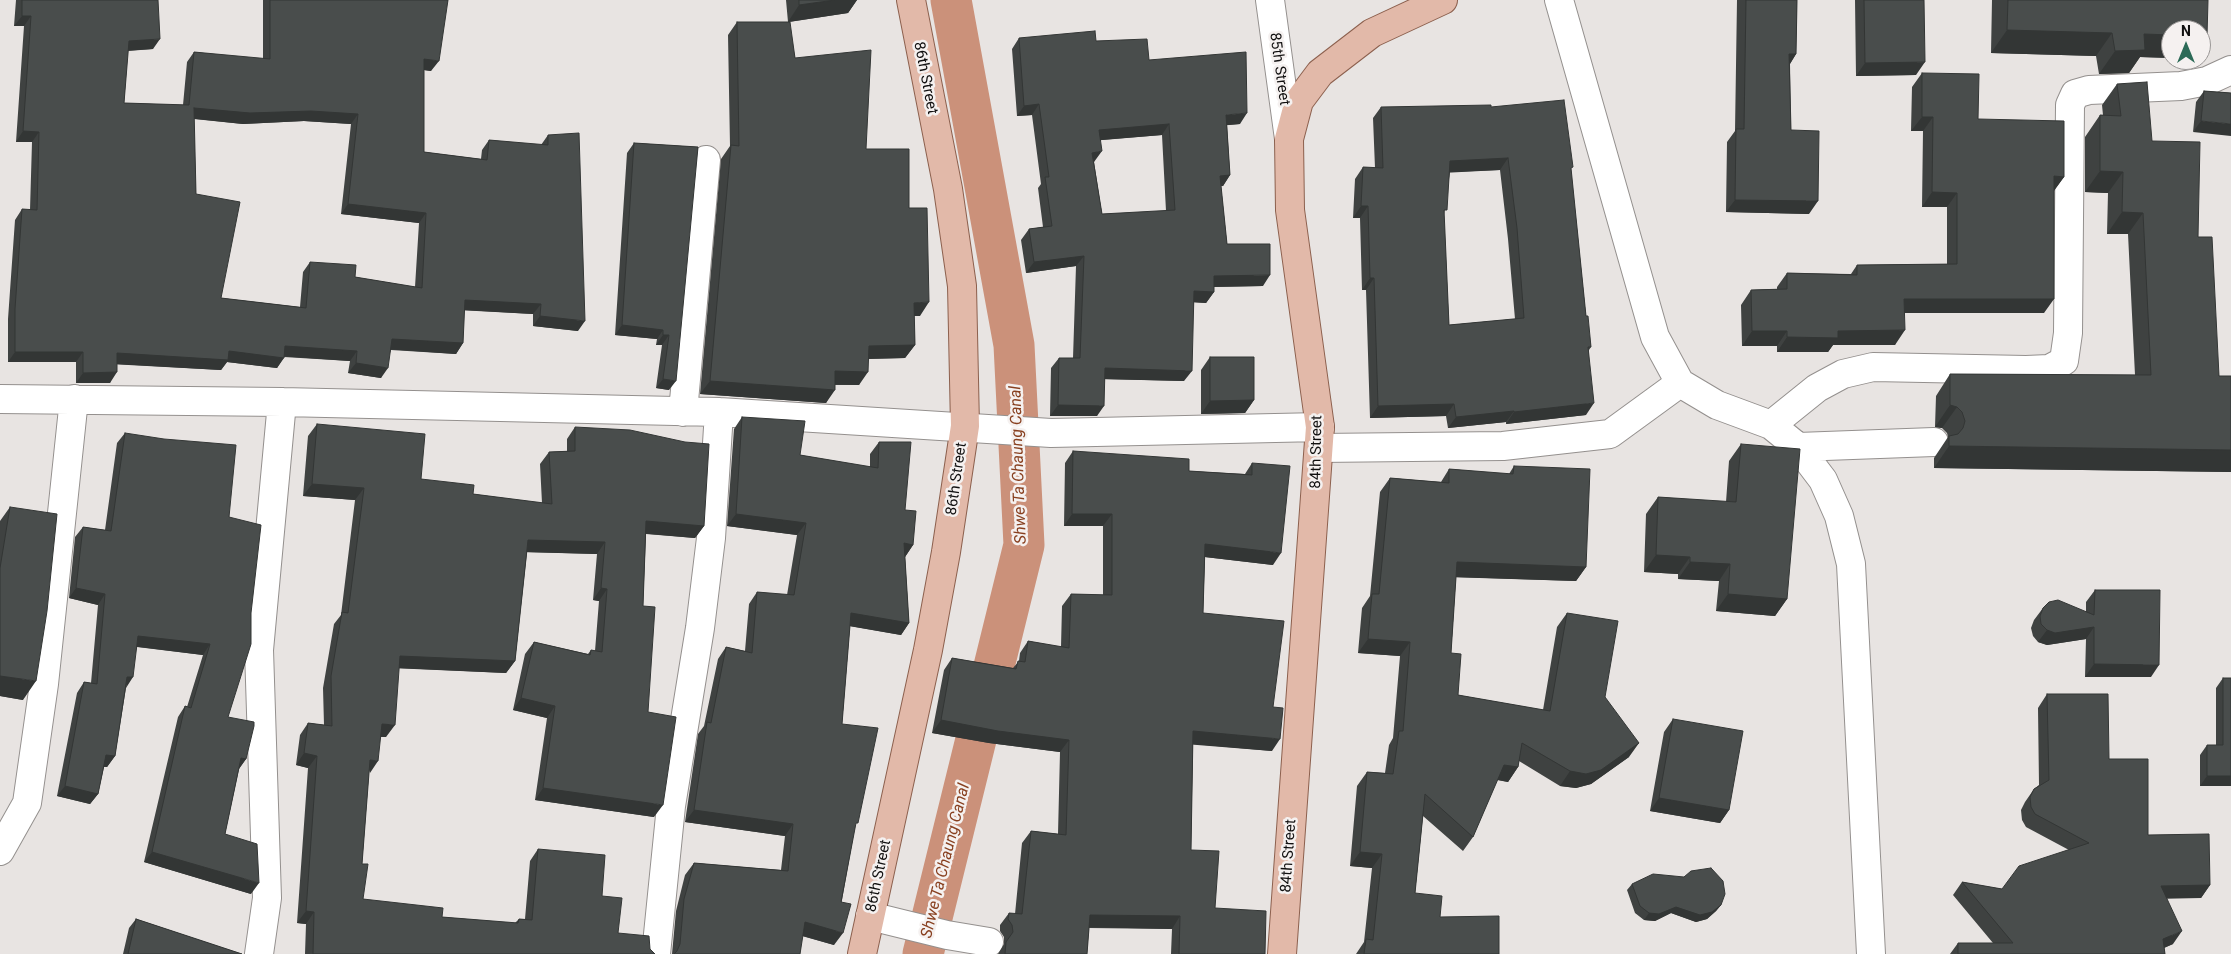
<!DOCTYPE html>
<style>
body{margin:0}
#map{position:relative;width:2231px;height:954px;overflow:hidden;background:#e8e4e2;font-family:Roboto,sans-serif}
canvas{display:block}
.north{position:absolute;left:2161px;top:20px;width:50px;height:50px;box-sizing:border-box;background:#f5f1f0;border:1px solid #9a9796;border-radius:50%;rotate:0deg;font-size:14px;font-weight:700;line-height:20px;text-align:center;color:#111010}
.north::after{content:'';display:block;margin:auto;width:18px;height:22px;background:#2c6a57;clip-path:polygon(50% 0,100% 100%,50% 72%,0 100%)}
</style>
<div id="map">
<canvas width="2231" height="954"></canvas>
<div class="north">N</div>
</div>
<script>
const g = document.querySelector('canvas').getContext('2d');
g.lineJoin = 'round';
const poly = rows => new Path2D(rows.map(r => 'M' + r).join(''));
function trace(path, color, width, dash) { g.strokeStyle = color; g.lineWidth = width; g.lineCap = dash ? 'butt' : 'round'; g.setLineDash(dash || []); g.stroke(path); }
function fillPath(path, color) { g.fillStyle = color; g.fill(path, 'evenodd'); }
function write(font, color, halo, rows, align = 'center') {
  g.font = font + ' Roboto,sans-serif'; g.lineWidth = 5; g.setLineDash([]); g.textBaseline = 'middle'; g.strokeStyle = halo; g.fillStyle = color; for (const [text, x, y, turn = 0] of rows) {
    g.save(); g.translate(x, y); g.rotate((+turn || 0) * Math.PI / 180); g.textAlign = isNaN(turn) ? turn : align; if (halo) g.strokeText(text, 0, 0); g.fillText(text, 0, 0); g.restore();
  }
}
const canal = poly([
 [923,954,1024,545,1014,345,951,0]
]);
const minor = poly([
 [1270,0,1289,139],
 [1559,0,1655,337,1680,383,1717,405,1771,425,1798,447,1823,480,1839,516,1851,564,1871,954],
 [0,399,282,402,719,412,1051,433,1320,427],
 [683,412,706,160],
 [1771,425,1817,388,1843,374,1873,367,2026,370,2049,369,2064,361,2068,333,2070,105,2075,94,2089,90,2181,86,2207,81,2231,70],
 [1798,447,1934,442],
 [1319,448,1503,446,1610,434,1680,383],
 [0,851,27,803,44,684,74,399],
 [870,916,947,935,989,942],
 [259,954,267,898,259,650,282,402],
 [656,954,671,806,700,628,711,538,719,412]
]);
const major = poly([
 [862,954,928,650,946,552,965,426,962,286,948,189,911,0],
 [1282,954,1320,427,1290,210,1289,139,1299,101,1320,73,1372,33,1443,0]
]);
const wall = poly([
 [16,0,158,0,153,49,128,51,124,103,183,105,187,62,194,52,263,59,263,0,448,0,431,71,424,70,424,152,481,159,482,150,489,140,541,145,548,135,578,331,533,326,533,314,464,310,463,343,456,354,391,350,381,378,348,373,350,361,284,357,277,368,227,362,221,370,117,364,110,383,76,383,76,362,8,362,8,319,15,220,22,209,30,210,32,142,16,142,24,26,14,26],
 [194,119,243,124,304,121,351,124,341,214,419,223,415,287,355,277,310,262,303,272,300,307,221,298,196,194],
 [786,0,857,0,848,13,789,22,795,58,866,149,909,208,920,316,914,316,915,345,905,358,869,359,859,385,835,385,826,403,700,394,721,159,730,146,728,35,737,22,788,22],
 [1737,0,1797,0,1796,54,1790,64,1791,130,1809,214,1726,212,1727,142,1735,131],
 [1855,0,1924,0,1916,75,1856,76],
 [1992,0,2208,0,2171,30,2171,58,2140,57,2129,73,2099,74,2096,56,1991,53],
 [1019,38,1096,41,1149,60,1240,124,1227,125,1230,175,1223,186,1221,186,1227,244,1263,286,1214,287,1214,292,1206,303,1194,302,1184,381,1105,379,1097,416,1050,416,1051,368,1059,358,1073,358,1076,266,1026,273,1021,240,1029,229,1043,227,1038,188,1041,184,1032,115,1017,116,1012,49],
 [1162,135,1166,211,1102,214,1094,162,1100,140],
 [1922,73,1978,119,2064,177,2054,190,2044,313,1905,313,1895,345,1833,345,1828,352,1777,352,1777,346,1742,346,1741,305,1751,290,1777,289,1777,287,1787,273,1851,274,1857,265,1947,264,1947,207,1922,207,1923,131,1911,131,1912,87],
 [2117,84,2152,141,2198,237,2219,376,2231,376,2231,472,1934,468,1934,458,1948,437,1947,433,1942,428,1935,427,1936,396,1950,374,2135,375,2128,234,2107,234,2108,193,2085,192,2085,137,2100,115,2103,115,2102,105],
 [2204,91,2231,93,2193,132,2196,102],
 [1381,107,1491,107,1571,170,1586,316,1591,347,1589,350,1586,415,1506,424,1506,422,1448,428,1446,416,1370,418,1366,290,1362,290,1360,218,1353,218,1355,179,1363,167,1375,168,1373,118],
 [1500,170,1508,239,1515,319,1449,325,1444,215,1450,172],
 [634,143,698,147,669,390,656,388,662,345,656,345,657,339,615,335,627,153],
 [1210,357,1254,400,1245,413,1201,414,1201,370],
 [742,417,800,455,870,467,870,454,879,442,905,510,913,545,905,557,909,623,901,635,850,626,842,724,855,827,834,945,802,936,800,954,672,954,676,911,685,875,694,863,781,870,785,836,685,822,698,734,704,726,718,659,726,647,745,651,749,604,757,592,787,595,797,535,727,526,734,429],
 [317,424,421,479,473,494,542,503,540,464,549,452,567,451,567,439,575,427,704,526,695,538,646,534,643,606,648,712,654,817,535,800,547,718,513,710,525,654,534,642,588,654,591,650,595,651,599,601,593,600,597,554,527,552,515,661,506,673,399,668,386,737,381,737,369,773,362,864,363,899,442,917,515,923,519,919,525,919,530,861,538,849,602,896,618,933,650,949,655,954,305,954,306,924,297,923,308,768,296,765,300,735,308,723,324,725,323,688,334,624,341,615,355,500,303,496,308,436],
 [125,433,229,517,228,717,246,759,239,769,225,834,251,894,144,862,178,717,185,706,187,707,203,655,137,647,126,688,115,756,107,767,104,767,98,794,90,804,57,796,77,693,84,682,91,683,98,605,69,598,75,537,83,527,105,530,117,443],
 [1741,444,1787,599,1775,616,1716,611,1719,581,1678,579,1678,574,1644,572,1646,514,1658,497,1726,502,1729,461],
 [1073,451,1189,471,1245,474,1252,463,1273,565,1205,557,1203,613,1273,707,1272,751,1193,744,1191,850,1215,908,1265,954,1171,954,1172,929,1089,928,1087,954,998,954,1004,944,1004,937,1000,931,1000,925,1009,913,1015,914,1022,843,1031,831,1058,834,1060,752,989,743,932,733,944,670,952,658,1013,668,1019,661,1020,653,1028,641,1061,647,1062,606,1071,594,1103,595,1103,526,1064,526,1065,463],
 [1514,466,1586,567,1576,581,1456,577,1451,653,1458,695,1543,710,1557,627,1567,613,1605,697,1629,757,1591,784,1576,788,1560,786,1519,761,1518,767,1508,782,1497,780,1473,837,1463,851,1423,816,1415,893,1440,917,1499,954,1356,954,1364,942,1372,868,1350,866,1357,786,1367,772,1385,773,1389,745,1393,738,1400,656,1358,653,1362,608,1370,596,1380,492,1390,478,1441,482,1449,469,1509,474],
 [10,507,23,700,0,696,0,521],
 [2095,590,2151,677,2085,677,2086,639,2047,645,2038,642,2033,636,2031,628,2034,620,2043,608,2086,612,2086,602],
 [2223,678,2231,786,2200,786,2200,755,2207,745,2216,745,2216,688],
 [2047,694,2109,759,2148,835,2210,885,2201,898,2167,898,2173,944,2164,948,2165,954,1950,954,1958,943,1993,943,1953,895,1962,882,2002,889,2069,850,2026,827,2022,820,2021,810,2025,802,2034,789,2039,785,2038,708],
 [1673,719,1729,810,1720,823,1650,811,1664,732],
 [1632,884,1721,905,1716,911,1707,919,1696,922,1671,913,1655,921,1644,920,1635,913,1627,890],
 [136,919,242,954,123,954,129,928]
]);
const shadedWall = poly([
 [835,0,857,0,848,13,788,22,799,5],
 [22,16,31,16,24,26,14,26],
 [2007,30,2112,33,2096,56,1991,53],
 [2144,34,2171,35,2171,58,2140,57,2129,73,2099,74,2115,51],
 [2201,35,2207,36,2201,44],
 [160,39,153,49,122,51,129,41],
 [1789,54,1796,54,1788,67],
 [424,59,439,61,431,71,416,69],
 [1925,62,1916,75,1856,76,1865,63],
 [1039,104,1032,115,1017,116,1024,106],
 [194,108,311,111,358,114,351,124,304,121,243,124,187,118],
 [1247,113,1240,124,1218,126,1226,115],
 [1922,117,1933,117,1923,131,1911,131],
 [2201,121,2231,124,2231,136,2193,132],
 [1169,124,1162,135,1091,141,1099,130],
 [23,131,39,132,32,142,16,142],
 [1102,151,1094,162,1092,153],
 [1508,158,1500,170,1442,173,1450,161],
 [2100,171,2123,172,2108,193,2085,192],
 [1230,175,1223,186,1212,187,1220,176],
 [2054,176,2064,177,2054,191],
 [1932,192,1957,193,1947,207,1922,207],
 [1735,200,1818,201,1809,214,1726,212],
 [348,204,426,213,419,223,341,214],
 [1361,206,1368,206,1360,218,1353,218],
 [2122,212,2143,213,2128,234,2107,234],
 [1084,256,1076,266,1026,273,1034,262],
 [1270,275,1263,286,1207,287,1214,276],
 [1370,278,1374,278,1366,290,1362,290],
 [1194,291,1214,292,1206,303,1187,302],
 [1904,299,2054,299,2044,313,1894,313],
 [465,300,541,304,533,314,458,310],
 [929,302,920,316,905,316,914,303],
 [540,316,585,321,578,331,533,326],
 [622,325,663,330,657,339,615,335],
 [1905,330,1895,345,1833,345,1828,352,1777,352,1787,337,1838,331],
 [1752,331,1787,331,1777,346,1742,346],
 [663,335,669,335,662,345,656,345],
 [392,339,463,343,456,354,385,349],
 [915,345,905,358,859,359,869,346],
 [285,346,357,351,350,361,278,356],
 [229,351,284,358,277,368,227,362,221,370,110,364,117,353],
 [15,352,83,352,76,362,8,362],
 [356,363,388,368,381,378,348,373],
 [1105,368,1192,371,1184,381,1098,379],
 [835,371,868,372,859,385,826,384],
 [117,372,110,383,76,383,83,373],
 [663,379,676,381,669,390,656,388],
 [710,381,835,390,826,403,700,394],
 [1254,400,1245,413,1201,414,1210,401],
 [1594,403,1586,415,1506,424,1514,412],
 [1454,404,1446,416,1370,418,1378,406],
 [1058,405,1104,406,1097,416,1050,416],
 [1950,405,1957,407,1942,428,1935,427],
 [1514,411,1506,422,1448,428,1456,417],
 [1949,446,2231,450,2231,472,1934,468],
 [312,484,364,488,355,500,303,496],
 [736,514,806,523,797,535,727,526],
 [1072,514,1112,514,1103,526,1064,526],
 [646,521,704,526,695,538,638,533],
 [528,540,605,542,597,554,520,552],
 [904,543,913,545,905,557],
 [1205,544,1281,553,1273,565,1196,556],
 [1656,555,1690,557,1678,574,1644,572],
 [1457,562,1586,567,1576,581,1447,577],
 [1690,562,1730,564,1719,581,1678,579],
 [76,588,105,594,98,605,69,598],
 [601,588,607,589,599,601,593,600],
 [1728,594,1787,599,1775,616,1716,611],
 [851,613,909,623,901,635,843,625],
 [2094,627,2086,639,2047,645,2038,642,2047,630],
 [138,636,210,644,203,655,131,646],
 [1368,639,1410,642,1400,656,1358,653],
 [400,656,515,661,506,673,391,668],
 [2094,664,2159,665,2151,677,2085,677],
 [0,676,36,681,23,700,0,696],
 [127,677,133,677,126,688],
 [521,698,555,706,547,718,513,710],
 [941,720,1069,740,1060,752,989,743,932,733],
 [382,724,395,725,386,737,374,736],
 [1193,731,1280,739,1272,751,1185,744],
 [1639,743,1629,757,1591,784,1576,788,1560,786,1570,771],
 [304,753,317,756,308,768,296,765],
 [106,755,115,756,107,767,99,766],
 [241,758,246,759,238,770],
 [370,760,378,761,370,773],
 [1504,765,1518,767,1508,782,1494,779],
 [2207,776,2231,776,2231,786,2200,786],
 [65,786,98,794,90,804,57,796],
 [543,788,663,805,654,817,535,800],
 [1659,798,1729,810,1720,823,1650,811],
 [694,810,793,824,785,836,685,822],
 [152,852,259,883,251,894,144,862],
 [1360,852,1382,854,1372,868,1350,866],
 [2210,885,2201,898,2152,899,2161,886],
 [1721,905,1716,911,1707,919,1696,922,1671,913,1655,921,1644,920,1649,913,1676,907],
 [306,911,314,912,306,924,297,923],
 [1090,915,1180,916,1172,929,1082,927],
 [805,922,843,933,834,945,796,934],
 [2182,931,2173,944,2154,952,2163,939]
]);
const building = poly([
 [22,0,158,0,160,39,129,41,124,103,189,105,194,52,270,59,270,0,448,0,439,61,424,59,424,152,487,160,489,140,548,145,548,135,579,133,585,321,540,316,541,304,465,300,463,343,392,339,388,368,356,363,357,351,285,346,284,358,229,351,228,360,117,353,117,372,83,373,83,352,15,352,15,309,22,209,37,210,39,132,23,131,31,16,22,16,22,0],
 [194,108,250,113,311,111,358,114,348,204,426,213,422,288,355,277,356,265,310,262,306,308,221,298,240,202,196,194,194,108],
 [799,0,835,0,799,5,799,0],
 [1746,0,1797,0,1796,54,1789,54,1791,130,1819,131,1818,201,1735,200,1736,129,1744,129,1746,0],
 [1864,0,1924,0,1925,62,1865,63,1864,0],
 [2008,0,2208,0,2207,36,2201,35,2201,30,2171,30,2171,35,2144,34,2145,50,2115,51,2112,33,2007,30,2008,0],
 [737,22,790,22,795,58,871,50,866,149,909,149,909,208,927,208,929,302,914,303,915,345,869,346,868,372,835,371,835,390,710,381,731,145,739,146,737,22],
 [1095,31,1096,41,1147,39,1149,60,1246,52,1247,113,1226,115,1230,175,1220,176,1227,244,1270,244,1270,275,1214,276,1214,292,1194,291,1192,371,1105,368,1104,406,1058,405,1059,358,1080,358,1084,256,1034,262,1029,229,1052,226,1045,177,1049,177,1039,104,1024,106,1019,38,1095,31],
 [1169,124,1175,210,1102,214,1092,153,1102,151,1099,130,1169,124],
 [1922,73,1979,74,1978,119,2064,121,2064,177,2054,176,2054,299,1904,299,1905,330,1838,331,1838,338,1787,337,1787,331,1752,331,1751,290,1787,289,1787,273,1857,275,1857,265,1957,264,1957,193,1932,192,1933,117,1922,117,1922,73],
 [2147,82,2152,141,2200,142,2198,237,2212,237,2219,376,2231,376,2231,450,1949,446,1949,436,1958,434,1963,428,1965,421,1962,412,1957,407,1950,405,1950,374,2151,375,2143,213,2122,212,2123,172,2100,171,2100,115,2121,116,2117,84,2147,82],
 [2204,91,2231,93,2231,124,2201,121,2204,91],
 [1564,100,1573,167,1571,168,1586,316,1588,316,1591,347,1588,347,1594,403,1514,412,1514,411,1456,417,1454,404,1378,406,1374,278,1370,278,1368,206,1361,206,1363,167,1383,168,1381,107,1491,105,1491,107,1564,100],
 [1508,158,1517,228,1524,318,1449,325,1444,210,1447,210,1450,161,1508,158],
 [634,143,698,147,676,381,663,379,669,335,663,335,663,330,622,325,634,143],
 [1210,357,1254,357,1254,400,1210,401,1210,357],
 [742,417,805,421,800,455,878,468,879,442,911,442,905,510,916,511,913,545,904,543,909,623,851,613,842,724,878,728,858,823,856,823,841,902,851,904,843,933,805,922,800,954,674,954,677,951,680,944,684,899,694,863,788,871,793,824,694,810,707,722,711,723,726,647,752,653,757,592,794,595,806,523,736,514,742,417],
 [317,424,425,434,421,479,474,485,473,494,552,504,549,452,575,451,575,427,630,430,685,442,709,444,704,526,646,521,643,606,655,607,648,712,676,717,663,805,543,788,555,706,521,698,534,642,590,655,591,650,602,652,607,589,601,588,605,542,528,540,515,661,400,656,395,725,382,724,378,761,370,760,362,864,368,864,363,899,443,908,442,917,518,923,519,919,532,920,538,849,605,855,602,896,622,898,618,933,649,936,650,949,655,954,313,954,314,912,306,911,317,756,304,753,308,723,332,726,331,676,342,612,348,613,364,488,312,484,317,424],
 [125,433,164,439,236,445,229,517,261,525,251,613,251,644,228,717,254,722,254,726,246,759,241,758,225,834,257,844,259,883,152,852,185,706,191,708,210,644,138,636,133,677,127,677,115,756,106,755,98,794,65,786,84,682,97,684,105,594,76,588,83,527,111,531,125,433],
 [1741,444,1800,449,1787,599,1728,594,1730,564,1690,562,1690,557,1656,555,1658,497,1736,502,1741,444],
 [1073,451,1189,459,1189,471,1252,475,1252,463,1290,466,1281,553,1205,544,1203,613,1284,621,1273,707,1283,708,1280,739,1193,731,1191,850,1219,851,1215,908,1266,911,1265,954,1179,954,1180,916,1090,915,1087,954,1005,954,1006,942,1013,932,1012,925,1008,919,1009,913,1022,914,1031,831,1066,835,1069,740,998,731,941,720,952,658,1016,669,1018,661,1025,662,1028,641,1069,648,1071,594,1112,595,1112,514,1072,514,1073,451],
 [1514,466,1590,469,1586,567,1457,562,1451,653,1461,654,1458,695,1550,711,1567,613,1618,621,1605,697,1639,743,1601,770,1586,774,1570,771,1522,743,1518,767,1504,765,1473,837,1425,794,1415,893,1442,896,1440,917,1499,916,1499,954,1364,954,1366,939,1373,940,1382,854,1360,852,1367,772,1393,774,1399,731,1403,731,1410,642,1368,639,1372,594,1379,594,1390,478,1449,483,1449,469,1513,474,1514,466],
 [10,507,57,514,47,611,36,681,0,676,0,568,10,507],
 [2095,590,2160,590,2159,665,2094,664,2094,627,2055,633,2047,630,2041,624,2040,616,2043,608,2049,602,2058,600,2094,615,2095,590],
 [2223,678,2231,678,2231,776,2207,776,2207,745,2223,745,2223,678],
 [2047,694,2108,694,2109,759,2148,759,2148,835,2209,834,2210,885,2161,886,2182,931,2163,939,2165,954,1958,954,1958,943,2013,943,1962,882,2002,889,2019,866,2089,843,2035,814,2031,807,2030,797,2034,789,2049,780,2047,694],
 [1673,719,1743,731,1729,810,1659,798,1673,719],
 [1711,868,1723,881,1725,894,1721,905,1712,912,1700,915,1676,907,1659,914,1649,913,1640,906,1632,884,1653,874,1684,877,1691,871,1711,868],
 [136,919,242,954,128,954,136,919]
]);
const streetNames = [
 ["85th Street",1279,69,82],
 ["86th Street",925,78,79],
 ["84th Street",1317,452,-89],
 ["86th Street",957,479,-82],
 ["84th Street",1289,856,-86],
 ["86th Street",879,876,-78]
];
const waterNames = [
 ["Shwe Ta Chaung Canal",1019,465,-92],
 ["Shwe Ta Chaung Canal",946,861,-76]
];
trace(canal, '#cb917a', 41);
trace(minor, '#94908e', 30);
trace(major, '#8c604e', 30);
trace(minor, '#fff', 28);
trace(major, '#e2b9a9', 28);
fillPath(wall, '#3f4241');
fillPath(shadedWall, '#333635');
fillPath(building, '#494d4c');
trace(building, '#333635', 1);
write('15px', '#111010', '#f5f1f0', streetNames);
write('italic 16px', '#884020', '#f5f1f0', waterNames);
</script>
